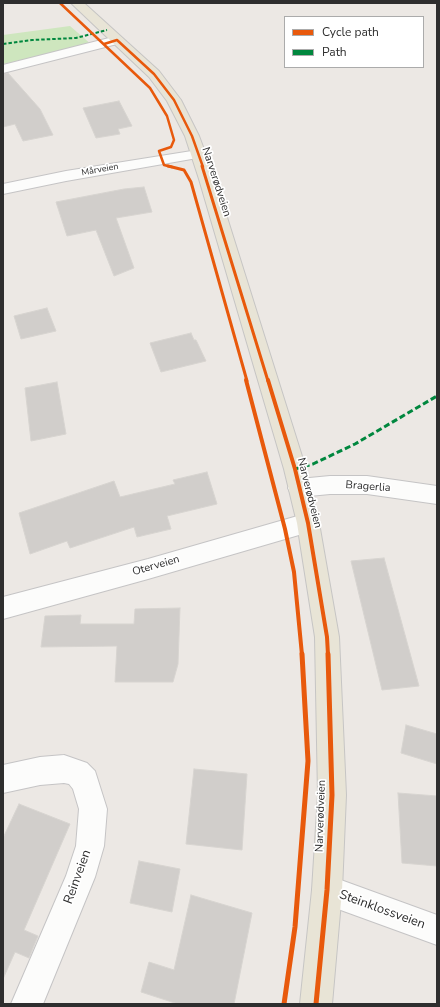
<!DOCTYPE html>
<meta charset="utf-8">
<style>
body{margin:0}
#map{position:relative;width:440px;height:1007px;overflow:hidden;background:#ece8e4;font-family:"Nunito Sans",sans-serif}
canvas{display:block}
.frame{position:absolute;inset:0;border:4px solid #2e2e2e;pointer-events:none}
.legend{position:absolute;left:284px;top:16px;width:140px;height:52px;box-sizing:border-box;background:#fff;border:1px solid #ababab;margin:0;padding:5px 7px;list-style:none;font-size:12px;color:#2e2e2e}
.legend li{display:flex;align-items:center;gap:8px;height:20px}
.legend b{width:20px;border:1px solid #ababab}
</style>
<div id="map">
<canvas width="440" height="1007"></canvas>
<div class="frame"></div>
<ul class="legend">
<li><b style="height:5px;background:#e8590c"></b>Cycle path</li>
<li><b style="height:5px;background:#00873e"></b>Path</li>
</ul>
</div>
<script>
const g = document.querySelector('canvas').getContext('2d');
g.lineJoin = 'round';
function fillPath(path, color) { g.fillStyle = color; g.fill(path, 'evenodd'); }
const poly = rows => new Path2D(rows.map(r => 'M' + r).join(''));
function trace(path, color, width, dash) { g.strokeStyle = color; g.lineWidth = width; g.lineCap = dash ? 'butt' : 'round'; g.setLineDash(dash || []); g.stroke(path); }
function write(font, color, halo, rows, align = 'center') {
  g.font = font + ' "Nunito Sans",sans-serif'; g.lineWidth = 3.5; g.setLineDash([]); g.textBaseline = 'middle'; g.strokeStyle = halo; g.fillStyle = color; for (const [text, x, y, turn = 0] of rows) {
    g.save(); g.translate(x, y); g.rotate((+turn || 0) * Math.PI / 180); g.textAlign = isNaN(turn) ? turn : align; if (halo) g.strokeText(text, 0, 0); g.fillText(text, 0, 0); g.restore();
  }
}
const green = poly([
 [70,26,92,45,3,64,3,35]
]);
const building = poly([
 [8,73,40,109,53,135,23,141,15,124,3,127,3,74,8,73],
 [119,101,132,126,118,129,120,134,96,138,83,108,119,101],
 [144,187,152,212,116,218,134,268,114,276,96,230,67,236,56,202,124,189,144,187],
 [47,308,56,331,21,339,14,316,47,308],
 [191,333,194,340,196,340,206,361,161,372,150,343,191,333],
 [57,382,66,434,31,441,25,388,57,382],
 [207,472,217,504,167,516,171,529,137,537,134,527,70,548,67,541,30,554,19,513,114,481,120,497,175,484,173,480,207,472],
 [384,558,419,686,382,690,351,561,384,558],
 [180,608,178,664,173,682,115,682,117,646,41,647,45,616,81,615,80,624,134,624,135,609,180,608],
 [406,725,437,734,437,764,401,753,406,725],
 [194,769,247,774,242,850,186,844,194,769],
 [398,793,437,796,437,866,402,863,398,793],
 [19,804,70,824,24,930,38,936,29,958,15,952,3,979,3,838,19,804],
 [139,861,180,869,172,912,130,903,139,861],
 [191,895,252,913,234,1004,178,1004,141,992,149,962,174,970,191,895]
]);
const minor = poly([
 [117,36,121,37,123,40,121,43,3,73,3,65,117,36],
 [198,150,203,151,205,154,203,157,66,181,3,194,3,184,66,171,198,150],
 [330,476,367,476,437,486,437,504,367,494,330,494,299,497,291,494,288,488,291,482,299,479,330,476],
 [308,513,316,516,319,523,316,530,148,579,3,619,3,597,148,559,308,513],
 [64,755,87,763,95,771,107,809,104,846,95,877,43,1004,11,1004,66,876,76,846,79,809,73,789,69,784,64,783,40,785,3,793,3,765,40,757,64,755],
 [327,875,437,915,437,945,316,901,312,890,316,879,327,875]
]);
const major = poly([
 [71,3,84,3,159,71,181,100,199,136,215,179,306,469,319,523,339,637,346,795,342,890,332,1004,300,1004,312,890,318,795,315,637,297,523,284,469,199,179,185,136,167,101,149,77,71,3]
]);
const quietFar1 = poly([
 [3,44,32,40,76,38,107,30]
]);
const quiet = poly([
 [295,469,313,464,355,444,437,396]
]);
const cyclewayFar3 = poly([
 [60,3,150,88,167,116,174,140,171,147,159,151,164,165,172,167],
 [104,44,117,40,154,74,174,100,192,136,203,167]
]);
const cyclewayFar2 = poly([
 [168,166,184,170,191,182,247,381],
 [202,166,268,381]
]);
const cyclewayFar1 = poly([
 [246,380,285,529,294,572,302,655],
 [268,380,295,469,308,523,327,637,328,655]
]);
const cycleway = poly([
 [284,1004,295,927,308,761,302,654],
 [316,1004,327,890,332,795,328,654]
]);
const farStreetnames = [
 ["Mårveien",100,170,-10]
];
const streetNames = [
 ["Narverødveien",216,182,72],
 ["Bragerlia",368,487,4],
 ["Narverødveien",309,493,76],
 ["Oterveien",156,566,-16],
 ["Narverødveien",321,816,-88]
];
const nearStreetnames = [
 ["Reinveien",78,877,-70],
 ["Steinklossveien",382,910,20]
];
fillPath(green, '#cee6be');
fillPath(building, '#d1cecb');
trace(building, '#d7d4d0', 1);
trace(minor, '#c5c4c5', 2);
trace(major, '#c6c5c4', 2);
fillPath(minor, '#fcfcfb');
fillPath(major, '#e8e4d6');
trace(quietFar1, '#00873e', 2, [3.5, 2]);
trace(quiet, '#00873e', 3, [6, 3]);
trace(cyclewayFar3, '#e8590c', 2.5);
trace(cyclewayFar2, '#e8590c', 3);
trace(cyclewayFar1, '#e8590c', 4);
trace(cycleway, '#e8590c', 5);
write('9px', '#2e2e2e', '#fff', farStreetnames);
write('11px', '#2e2e2e', '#fff', streetNames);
write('13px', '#2e2e2e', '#fff', nearStreetnames);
</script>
